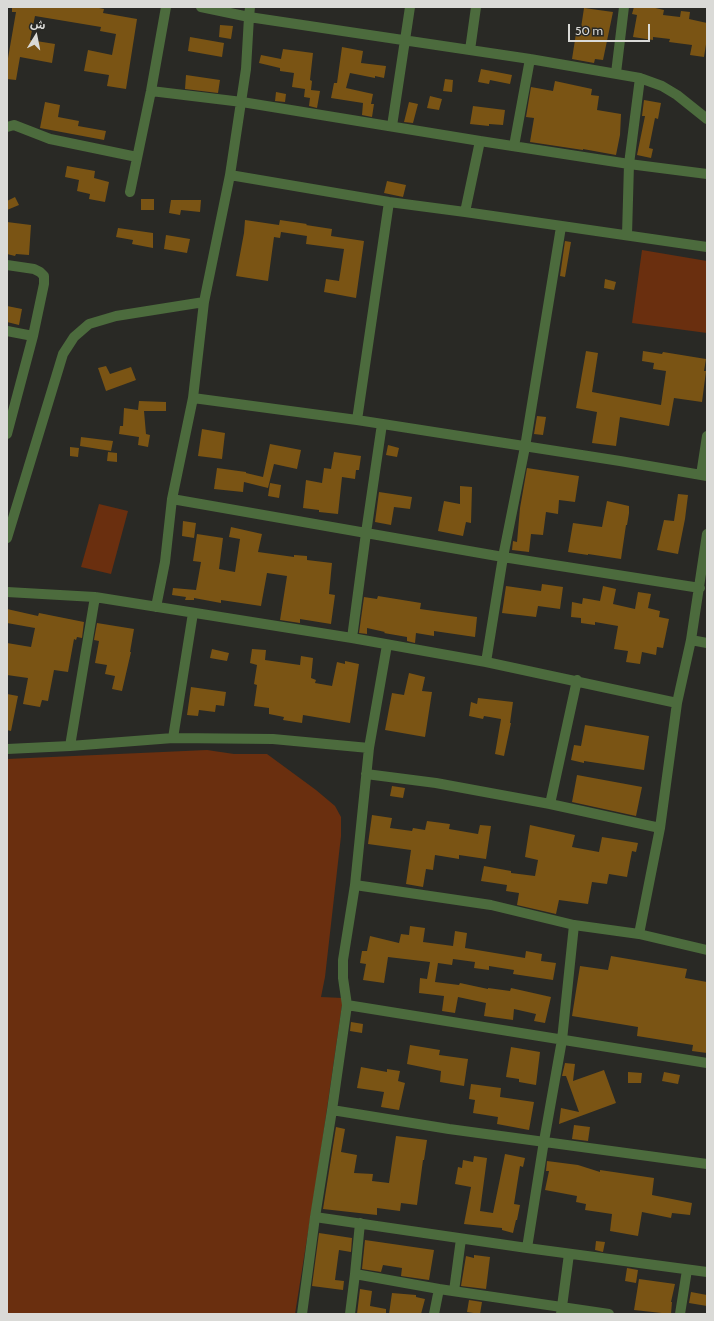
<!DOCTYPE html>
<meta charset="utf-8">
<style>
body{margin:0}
#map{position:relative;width:714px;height:1321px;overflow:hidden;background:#292925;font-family:Cabin,"Noto Sans Arabic",sans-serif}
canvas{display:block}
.frame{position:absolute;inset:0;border:8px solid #dadad7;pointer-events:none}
.north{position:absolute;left:16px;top:16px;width:40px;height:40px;-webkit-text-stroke:3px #292925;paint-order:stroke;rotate:10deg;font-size:11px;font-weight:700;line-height:16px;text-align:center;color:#dadad7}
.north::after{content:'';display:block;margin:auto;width:14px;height:18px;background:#dadad7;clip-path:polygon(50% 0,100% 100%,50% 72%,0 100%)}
.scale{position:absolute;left:568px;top:24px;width:82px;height:18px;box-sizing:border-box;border:2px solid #dadad7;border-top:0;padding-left:5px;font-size:12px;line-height:14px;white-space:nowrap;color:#dadad7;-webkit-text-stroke:3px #292925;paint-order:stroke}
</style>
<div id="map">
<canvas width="714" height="1321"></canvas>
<div class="frame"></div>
<div class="north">ش</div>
<div class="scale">50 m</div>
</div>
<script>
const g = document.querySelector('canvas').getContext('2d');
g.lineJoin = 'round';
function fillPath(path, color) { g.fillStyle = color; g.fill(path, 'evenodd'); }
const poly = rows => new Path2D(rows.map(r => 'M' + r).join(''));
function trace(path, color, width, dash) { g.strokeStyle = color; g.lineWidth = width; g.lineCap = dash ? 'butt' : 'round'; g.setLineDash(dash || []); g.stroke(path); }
const green = poly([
 [642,250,707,261,707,333,632,323],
 [99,504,128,511,111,574,81,567],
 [207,750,234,754,267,754,316,790,335,806,341,817,341,836,325,977,321,997,343,998,320,1157,295,1314,7,1314,7,759]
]);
const building = poly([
 [12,7,94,7,104,9,103,13,137,19,126,89,107,86,109,75,84,71,88,50,112,55,116,34,100,31,101,27,35,16,30,40,55,44,52,63,20,57,16,80,7,79,7,64,16,12,12,12],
 [634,7,651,7,664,10,663,15,680,17,681,11,690,12,689,19,707,23,707,38,704,57,690,55,692,45,669,42,670,39,653,37,653,40,633,37,637,15,632,14],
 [584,8,613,12,603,60,595,59,594,63,572,59,577,27,581,28],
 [220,25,233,26,231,39,219,37],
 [190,37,224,43,222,57,188,51],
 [342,47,363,51,361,63,386,66,384,78,375,76,375,78,350,73,346,88,373,94,371,104,374,104,372,117,362,115,363,103,331,98,334,83,337,83],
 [283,49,313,53,310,80,312,81,311,90,320,91,317,108,309,106,310,98,304,97,305,89,292,87,294,73,280,71,280,68,259,63,261,55,281,59],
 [481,69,512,75,510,84,490,80,489,84,478,82],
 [186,75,220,80,218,93,185,89],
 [445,79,453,80,452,92,443,91],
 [555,81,592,89,591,95,599,96,597,110,621,114,620,135,616,155,583,149,583,150,530,142,534,118,526,117,531,87,553,91],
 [276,92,286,94,285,102,275,101],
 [430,96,442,99,439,110,427,108],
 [644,100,661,103,658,119,655,118,649,148,653,149,651,158,637,155,645,116,642,116],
 [45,102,60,105,58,117,79,121,78,126,106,131,104,140,40,128],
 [409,102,418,104,413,123,404,122],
 [473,106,505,110,503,125,489,124,489,126,470,124],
 [67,166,95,171,94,178,109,182,105,202,89,199,90,194,77,191,79,180,65,177],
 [387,181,406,185,403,197,384,193],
 [15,197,19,205,7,210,7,201],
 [141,199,154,199,154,210,141,210],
 [171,200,201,200,200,212,181,210,180,215,169,213],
 [245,220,279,225,280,220,307,224,306,225,332,229,331,236,364,241,356,298,324,292,326,279,339,281,344,249,306,244,307,236,281,232,280,238,274,237,268,281,236,276,244,233],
 [7,222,31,225,29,255,16,254,15,256,7,254],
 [118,228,153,233,153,248,132,244,133,240,116,237],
 [166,235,190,239,187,253,164,249],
 [565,241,571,242,565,277,560,276],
 [605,279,616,282,614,290,604,288],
 [7,306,22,309,19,325,7,322],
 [586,351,598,353,592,392,661,405,666,371,653,369,654,363,642,361,643,351,662,354,663,352,706,359,704,371,706,371,702,402,674,398,669,426,620,417,616,446,592,443,597,412,576,408],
 [106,366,110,374,131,367,136,380,106,391,98,368],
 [139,401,166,402,166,411,144,411,146,434,150,435,148,447,138,445,139,437,119,434,120,426,123,426,124,408,138,410],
 [537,416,546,417,543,435,534,434],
 [202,429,225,433,222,459,198,456],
 [81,437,113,441,111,451,80,446],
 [270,444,301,450,297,469,274,464,268,488,244,482,243,492,214,489,217,468,246,472,246,473,263,477],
 [388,445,399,448,397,457,386,455],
 [70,447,79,448,78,457,70,456],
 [108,452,117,453,117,462,107,461],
 [334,452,361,456,359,470,356,470,355,479,342,477,338,514,319,512,319,510,303,508,306,480,322,483,324,468,331,469],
 [527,468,579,476,575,502,559,500,558,514,546,512,543,535,531,534,529,552,512,550,513,541,517,542,520,508],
 [270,483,281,485,279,498,268,496],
 [460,486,472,487,471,523,466,522,463,536,438,531,444,501,460,504],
 [379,492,412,497,410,509,394,507,391,525,375,522],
 [678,494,688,495,685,519,678,554,657,550,664,520,674,521],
 [607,501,629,506,629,513,627,525,626,525,621,559,588,554,588,555,568,552,573,523,602,527],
 [183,521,196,523,194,538,182,536],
 [231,527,262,534,258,552,294,557,294,555,307,556,307,560,332,563,329,594,335,595,331,624,300,619,300,623,280,620,287,576,267,573,261,606,221,600,221,603,194,598,194,600,185,600,186,597,172,595,173,588,196,590,201,562,193,561,197,534,223,538,219,569,235,572,240,539,229,537],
 [542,584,563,587,560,609,538,606,536,617,502,613,506,586,541,591],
 [603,586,616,589,613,604,635,609,638,592,651,594,648,608,660,611,659,617,669,619,663,648,657,647,656,655,642,652,640,664,626,662,628,651,614,649,618,626,595,622,595,625,581,623,581,618,571,617,572,602,582,604,583,598,600,601],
 [378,596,421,603,420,609,477,617,475,637,434,631,434,636,416,633,415,643,407,641,407,637,384,633,385,632,367,628,367,634,359,633,364,597,377,599],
 [7,609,38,616,39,613,84,622,82,638,77,637,76,640,74,639,68,672,54,670,48,701,42,700,40,707,23,704,28,678,7,675,7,643,31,647,35,628,7,623],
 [97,623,134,629,130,652,131,652,122,691,112,689,115,676,105,674,107,665,95,663,99,641,94,640],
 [212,649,229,653,227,661,210,658],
 [252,649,266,650,265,660,300,665,301,656,313,658,311,678,316,680,315,683,332,686,337,662,345,664,345,661,359,664,350,723,303,715,302,723,283,720,284,717,269,714,269,708,254,706,257,685,254,684,257,665,250,663],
 [409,673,425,677,422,691,432,692,425,737,385,730,392,693,404,695],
 [191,687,226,692,224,706,216,705,215,712,199,710,198,716,187,715],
 [7,694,18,696,11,731,7,730],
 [478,698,513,702,510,723,511,723,504,756,495,754,501,719,484,716,483,719,469,716,471,702,477,704],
 [585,725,649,736,644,770,584,761,584,763,571,760,574,745,581,746],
 [577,775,642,787,636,816,572,802],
 [392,786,405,788,403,798,390,796],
 [372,815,392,818,390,828,412,831,413,828,425,830,427,821,450,824,449,829,478,834,480,825,491,826,486,859,459,855,459,859,435,855,433,870,426,869,423,887,406,884,411,850,368,844],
 [530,825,575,835,572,847,599,852,602,837,638,843,636,852,632,851,627,877,609,874,607,884,592,882,588,904,559,900,556,914,517,905,519,893,506,891,507,885,481,881,484,866,511,871,511,873,535,876,538,860,525,857],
 [410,926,425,928,423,942,453,946,455,931,467,933,465,948,525,958,526,951,542,954,541,961,556,963,553,980,513,974,514,970,489,966,489,970,474,968,475,962,453,959,452,965,438,963,435,982,459,985,460,983,488,989,488,988,510,991,511,988,551,997,545,1023,534,1021,536,1014,514,1009,513,1020,484,1016,486,1003,458,997,455,1013,442,1011,444,996,419,993,420,978,427,979,430,962,388,957,384,983,363,980,366,964,360,963,362,951,367,951,370,936,399,943,401,934,409,935],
 [611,956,687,969,685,978,707,982,707,1053,692,1051,693,1045,637,1036,638,1027,572,1016,580,966,608,970],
 [351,1022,363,1024,362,1033,350,1031],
 [410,1045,440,1050,439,1055,468,1059,464,1086,440,1082,441,1071,407,1064],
 [511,1047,540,1052,536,1085,519,1082,519,1079,506,1077],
 [565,1063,575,1064,573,1081,604,1070,616,1103,559,1124,561,1108,579,1112,566,1076,562,1076],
 [361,1067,387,1072,387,1069,400,1071,398,1081,405,1083,399,1110,381,1107,384,1092,357,1088],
 [628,1072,642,1073,641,1083,628,1083],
 [664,1072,680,1075,678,1084,662,1081],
 [471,1084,501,1088,500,1097,534,1102,529,1130,497,1124,498,1117,473,1113,475,1100,469,1099],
 [574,1125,590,1127,588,1141,572,1139],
 [336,1127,345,1129,341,1152,357,1155,354,1173,373,1174,372,1181,389,1183,396,1136,427,1140,424,1160,423,1160,417,1205,401,1203,400,1211,377,1208,377,1215,323,1209],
 [505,1154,525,1158,523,1167,520,1166,514,1204,520,1205,517,1220,516,1220,513,1233,502,1230,502,1228,464,1224,471,1187,455,1184,458,1167,462,1168,463,1160,473,1162,474,1156,487,1158,480,1211,493,1213],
 [547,1161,578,1165,600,1172,600,1170,654,1178,652,1195,692,1203,690,1215,672,1213,671,1218,642,1212,638,1236,610,1231,612,1214,585,1210,586,1204,576,1202,577,1196,545,1190,549,1171,546,1171],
 [319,1233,352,1238,351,1252,339,1250,335,1280,344,1281,343,1290,312,1286],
 [365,1240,434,1250,429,1280,401,1276,402,1268,383,1265,381,1272,362,1269],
 [596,1241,605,1242,603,1252,595,1250],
 [474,1255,490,1257,486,1289,461,1286,466,1256,474,1258],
 [627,1268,638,1270,636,1283,625,1281],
 [639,1279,675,1284,671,1302,672,1302,671,1314,634,1310],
 [360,1289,372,1291,370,1306,386,1309,386,1314,357,1314],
 [691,1292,707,1295,707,1306,689,1303],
 [392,1293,416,1295,416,1297,425,1299,421,1314,389,1314],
 [469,1300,482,1302,480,1314,467,1312]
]);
const minor = poly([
 [201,7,249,17,530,59,640,78,662,86,677,95,707,119],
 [470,50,476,7],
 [616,73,624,7],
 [151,91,242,102,480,141,629,164,707,174],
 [392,126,410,7],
 [7,127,14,125,50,139,137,157],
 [514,146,530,59],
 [230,175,389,202,465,212,707,247],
 [130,192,151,91,166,7],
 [465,212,480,141],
 [627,235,629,164,640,78],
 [7,265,34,269,40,272,44,276,44,284,33,336,7,434],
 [7,331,33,336],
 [193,398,357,420,620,461,707,476],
 [357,420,389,202],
 [701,475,707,436],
 [172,499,503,557,700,588],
 [7,538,63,354,74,337,89,324,116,316,204,302],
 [7,592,95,597,352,638,486,662,677,703],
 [156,607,165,562,172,499,193,398,204,302,230,175,246,69,249,17,250,7],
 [352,638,366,533,382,424],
 [691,640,707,643],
 [486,662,503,557,525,447,561,227],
 [173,738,193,613],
 [70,746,95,597],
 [369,748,387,645],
 [7,749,70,746,173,738,273,739,369,748,355,885,343,960,343,978,347,1005,332,1110,315,1217,302,1314],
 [366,774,436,783,550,804,660,828],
 [550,804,577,680],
 [355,885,491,905,574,925,639,934,707,950],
 [639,934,660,828,677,703,691,640,707,534],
 [347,1005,707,1063],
 [332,1110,449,1129,707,1164],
 [315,1217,527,1248,707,1272],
 [527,1248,544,1141,562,1040,574,925],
 [355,1274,439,1289,609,1314],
 [454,1291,461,1239],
 [350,1314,355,1274,360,1223],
 [434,1314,439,1289],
 [561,1314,569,1254],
 [680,1314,687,1270]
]);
fillPath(green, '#6a2f0f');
fillPath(building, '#7a5414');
trace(minor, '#4c6b3d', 10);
</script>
